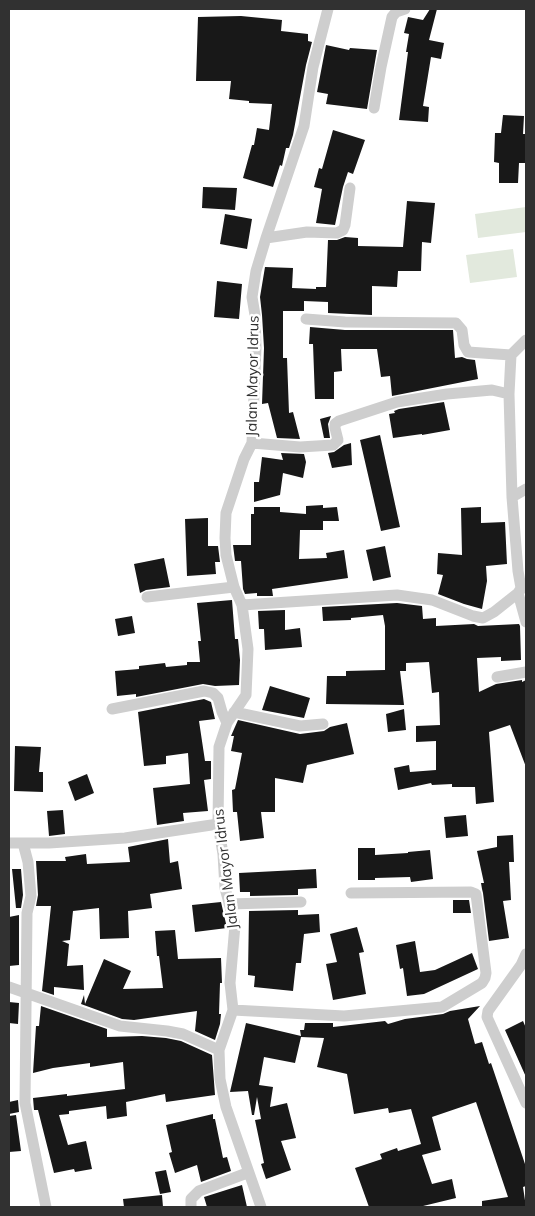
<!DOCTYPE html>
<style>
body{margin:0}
#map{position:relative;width:535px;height:1216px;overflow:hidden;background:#fff;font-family:Mulish,sans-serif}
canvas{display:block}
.frame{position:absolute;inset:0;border:10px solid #313131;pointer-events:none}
</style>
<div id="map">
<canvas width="535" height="1216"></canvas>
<div class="frame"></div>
</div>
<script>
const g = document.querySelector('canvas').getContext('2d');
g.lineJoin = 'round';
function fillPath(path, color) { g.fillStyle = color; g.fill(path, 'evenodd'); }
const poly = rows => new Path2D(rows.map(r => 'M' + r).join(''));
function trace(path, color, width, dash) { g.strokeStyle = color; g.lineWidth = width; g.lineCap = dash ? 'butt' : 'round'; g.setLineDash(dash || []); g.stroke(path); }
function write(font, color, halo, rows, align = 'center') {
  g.font = font + ' Mulish,sans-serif'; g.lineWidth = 5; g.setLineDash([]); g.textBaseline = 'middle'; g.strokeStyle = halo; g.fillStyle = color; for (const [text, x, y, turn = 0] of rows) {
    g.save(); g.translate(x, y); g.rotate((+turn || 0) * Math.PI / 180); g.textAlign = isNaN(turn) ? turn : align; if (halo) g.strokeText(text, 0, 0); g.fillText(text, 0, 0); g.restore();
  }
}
const green = poly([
 [526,207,526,232,478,238,475,214],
 [513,249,517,277,470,283,466,255]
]);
const building = poly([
 [430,9,437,9,429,40,444,43,441,59,431,57,423,106,429,107,428,122,399,120,408,52,406,52,409,34,404,33,408,17,423,20],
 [241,16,282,20,281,31,308,34,308,41,312,42,306,65,293,135,289,148,286,148,282,166,280,165,273,187,243,178,252,145,254,145,257,128,269,130,272,104,249,103,249,101,229,99,231,81,196,81,198,17],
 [326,45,349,50,350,48,377,50,367,109,326,104,328,94,317,92],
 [503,115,524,116,523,134,526,134,526,163,519,163,518,183,499,183,499,163,494,162,495,133,501,133],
 [333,130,365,140,353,174,348,172,343,187,335,225,316,223,322,189,314,187,319,168,322,169],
 [203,187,237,188,235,210,202,208],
 [407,201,435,203,431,243,422,242,421,271,398,271,397,287,372,286,372,315,328,313,328,302,304,301,304,311,283,311,283,358,287,358,289,413,293,412,300,439,277,438,268,403,262,404,264,348,262,315,260,297,265,267,293,268,292,288,316,289,316,287,326,287,328,240,337,240,345,237,358,238,358,246,403,247],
 [225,214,252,219,247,249,220,244],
 [217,281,242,284,239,319,214,317],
 [310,327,345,330,453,330,455,358,462,357,467,359,475,360,478,379,392,396,390,376,381,377,377,349,341,349,342,371,334,372,334,399,315,399,313,344,309,344],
 [444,402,450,430,422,435,422,434,393,438,389,414,395,413,394,411,399,409],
 [331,416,328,424,330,438,324,438,320,419],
 [380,435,400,527,381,531,360,440],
 [351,443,352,465,332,468,328,453,334,452,344,445],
 [281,453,304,454,306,462,303,478,283,473,280,495,254,502,254,482,259,482,262,457,283,460],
 [323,505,323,508,337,507,339,521,323,521,323,530,300,530,299,559,327,558,326,553,344,550,348,578,272,589,273,596,257,596,257,593,245,594,243,589,241,561,235,561,233,545,251,545,251,514,254,514,254,507,280,507,280,512,306,514,306,506],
 [481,507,481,523,505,522,507,564,486,566,487,581,482,609,464,604,438,594,443,575,437,574,438,553,462,555,461,508],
 [208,518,208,546,218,546,220,562,215,562,216,574,187,576,185,519],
 [385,546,391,577,373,581,366,550],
 [164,558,170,587,146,590,140,593,134,564],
 [232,600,235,639,238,639,240,660,239,685,215,686,203,684,136,697,136,694,117,696,115,671,139,669,139,666,165,663,166,667,187,665,187,662,200,662,198,641,201,641,197,603],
 [397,603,422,606,423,619,436,618,436,626,474,624,478,626,519,624,520,626,521,660,501,661,501,657,477,658,479,692,496,684,522,680,522,682,526,680,526,767,510,725,489,732,494,802,476,804,475,787,452,787,452,784,432,785,431,783,398,790,394,768,409,765,410,772,436,770,436,741,416,742,416,726,440,725,439,692,432,693,429,662,406,663,406,671,400,671,404,705,326,704,327,676,346,676,346,671,385,670,385,626,383,615,351,618,351,620,323,621,322,607],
 [285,610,285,630,300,628,302,647,265,650,264,629,259,629,258,611],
 [132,616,135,633,118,636,115,619],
 [270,686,310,698,304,718,262,710],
 [204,699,211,702,215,719,199,721,205,761,211,761,211,779,204,780,208,811,183,813,184,821,157,825,153,788,190,784,188,753,166,756,166,764,144,766,138,712],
 [404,709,406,730,388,732,386,714],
 [238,720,300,734,324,731,330,727,347,723,354,754,307,765,303,783,275,778,275,812,261,812,264,838,240,841,237,812,233,812,232,790,235,789,242,753,231,751,234,736,231,736],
 [15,746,41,747,39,772,43,772,43,792,14,791],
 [87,774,94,793,75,801,68,782],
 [63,810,65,834,49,836,47,811],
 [466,815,468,836,446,838,444,817],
 [513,835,514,862,509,862,511,900,503,901,509,938,489,941,483,893,482,889,481,883,484,883,477,851,497,847,497,836],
 [168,839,170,863,178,861,182,889,150,894,152,908,128,911,129,938,100,939,99,908,73,911,70,940,62,941,69,944,67,966,83,965,84,990,54,987,54,995,42,991,51,906,36,906,38,895,36,861,66,861,65,857,86,854,87,864,130,862,128,847],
 [358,848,375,848,375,855,408,853,408,852,430,850,433,879,411,882,410,877,375,878,375,880,358,880],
 [12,869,21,869,23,895,21,908,16,908],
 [316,869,317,888,298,889,298,895,250,896,250,892,240,892,239,873],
 [453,900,469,900,471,913,453,913],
 [221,902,227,928,195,932,192,905],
 [298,910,298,915,319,914,320,932,304,934,301,963,296,963,293,991,254,987,255,976,248,975,249,911],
 [19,915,19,965,9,966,9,917],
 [357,927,364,952,359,953,366,994,333,1000,326,964,337,962,330,934],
 [175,930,178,959,221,958,222,983,220,983,219,1014,221,1014,220,1024,215,1040,195,1031,197,1011,134,1020,122,1019,81,1004,84,995,85,1004,104,959,131,971,123,989,163,988,159,956,157,956,155,931],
 [415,941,420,972,435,970,472,953,478,969,424,994,407,996,403,968,400,969,396,945],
 [9,1002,19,1003,18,1024,9,1023],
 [41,1006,107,1029,107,1037,142,1036,166,1038,181,1041,212,1055,215,1095,166,1102,165,1094,126,1102,127,1116,107,1119,106,1106,69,1111,69,1114,59,1115,68,1145,86,1141,92,1169,75,1172,74,1169,54,1173,38,1110,34,1110,33,1098,67,1094,67,1096,125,1089,123,1062,90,1067,90,1063,53,1068,33,1073,36,1026,39,1026],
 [480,1006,468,1019,475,1044,482,1042,489,1064,491,1063,526,1167,526,1186,523,1187,526,1207,482,1207,482,1201,508,1197,476,1102,432,1117,441,1150,422,1155,432,1184,452,1179,456,1198,419,1207,369,1207,355,1168,382,1159,380,1154,397,1148,398,1151,421,1144,411,1109,389,1113,388,1108,354,1114,347,1074,317,1067,324,1038,301,1037,295,1063,264,1057,259,1085,273,1087,270,1107,287,1103,296,1138,281,1141,291,1170,266,1179,261,1164,264,1163,255,1120,261,1119,257,1097,254,1115,252,1115,248,1091,230,1092,246,1023,301,1036,300,1030,304,1030,305,1023,333,1023,333,1027,385,1021,388,1024,405,1019,443,1014,450,1011],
 [523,1021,526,1028,526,1077,505,1030],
 [18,1100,19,1112,9,1114,9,1102],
 [213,1114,213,1119,215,1119,223,1158,227,1157,231,1171,201,1182,197,1165,175,1173,169,1153,172,1152,166,1125],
 [16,1115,21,1151,9,1152,9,1116],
 [166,1170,171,1192,160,1194,155,1172],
 [242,1185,247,1207,207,1207,204,1197],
 [162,1195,163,1207,124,1207,123,1199]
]);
const minor = poly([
 [374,108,381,67,392,17,396,12,405,9],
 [266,238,307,232,337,233,343,230,345,225,350,188],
 [306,319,345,322,456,323,462,330,464,345,468,352,511,355],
 [252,443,300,447,333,445,338,440,335,428,335,424,339,421,397,402,447,394,492,390,509,394],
 [512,497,526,489],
 [521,588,518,571,512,497,509,394,511,355,526,340],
 [518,593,526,622],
 [147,597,234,587],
 [242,605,397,595,432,600,473,616,483,618,494,612,518,593,521,588,526,588],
 [497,677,526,672],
 [112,709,204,691,213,693,218,698,222,712,227,723],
 [234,712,300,726,323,724],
 [9,843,49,843,125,838,218,824],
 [23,843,28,862,31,896,27,913,25,1103,46,1207],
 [229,904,301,902],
 [526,954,521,965,488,1011,487,1017,526,1103],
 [9,987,120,1026,167,1031,183,1034,219,1050],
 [233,1010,344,1016,442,1007,482,983,485,978,486,973,476,894,471,892,351,893],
 [191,1207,191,1199,199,1191,247,1173],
 [261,1207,226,1107,220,1079,219,1050,233,1010,230,983,235,925,225,888,223,854,218,824,219,747,227,723,246,695,248,649,242,605,234,587,226,555,225,538,226,513,244,459,252,443,256,348,255,315,252,297,256,271,266,238,304,126,313,67,328,9]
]);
const streetNames = [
 ["Jalan Mayor Idrus",253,376,-89],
 ["Jalan Mayor Idrus",226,869,-97]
];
fillPath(green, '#e2e9dd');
fillPath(building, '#181818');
trace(minor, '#cecece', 11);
write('15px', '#313131', '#fff', streetNames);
</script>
